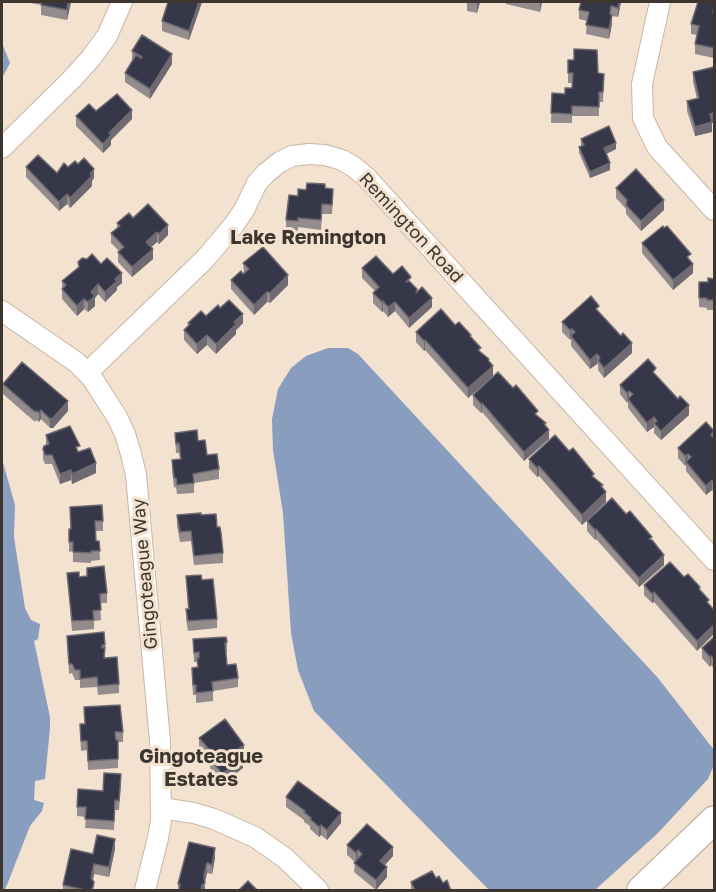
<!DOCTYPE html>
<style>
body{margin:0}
#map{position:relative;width:716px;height:892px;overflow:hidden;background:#f3e2d0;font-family:"Golos Text",sans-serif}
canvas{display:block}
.frame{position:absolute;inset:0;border:3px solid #3d362f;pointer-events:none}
</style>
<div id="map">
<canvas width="716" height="892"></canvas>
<div class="frame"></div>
</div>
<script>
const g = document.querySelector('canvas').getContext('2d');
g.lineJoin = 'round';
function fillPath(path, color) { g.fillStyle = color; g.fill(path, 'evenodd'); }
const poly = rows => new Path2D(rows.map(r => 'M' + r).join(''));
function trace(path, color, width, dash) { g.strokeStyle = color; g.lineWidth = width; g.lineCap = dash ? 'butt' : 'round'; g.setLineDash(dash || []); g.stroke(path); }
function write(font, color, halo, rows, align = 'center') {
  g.font = font + ' "Golos Text",sans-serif'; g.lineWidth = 6; g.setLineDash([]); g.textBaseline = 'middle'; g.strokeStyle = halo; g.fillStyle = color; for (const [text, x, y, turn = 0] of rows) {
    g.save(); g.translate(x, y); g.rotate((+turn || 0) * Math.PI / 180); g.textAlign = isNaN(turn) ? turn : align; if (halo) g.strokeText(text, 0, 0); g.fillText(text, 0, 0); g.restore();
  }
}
const water = poly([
 [2,43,10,63,2,78],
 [328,348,348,348,358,354,658,678,714,750,714,765,708,779,657,834,595,890,489,890,314,711,298,670,291,633,283,513,273,450,272,419,278,389,291,368,306,356],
 [2,459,15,505,14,537,25,608,31,620,40,624,38,639,34,641,50,717,50,728,45,779,35,781,34,800,44,803,42,811,30,826,5,890,2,890]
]);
const minor = poly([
 [660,2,642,84,643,118,657,147,714,210],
 [2,148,72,79,91,58,107,36,122,2],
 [2,311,76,362,92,378,117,417,125,434,131,454,136,475,160,741,161,820,158,838,145,890],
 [87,373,205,259,233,226,244,210,257,183,266,173,280,162,292,156,309,154,325,155,342,160,354,167,367,178,714,560],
 [161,808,194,813,214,819,255,837,285,858,318,890]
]);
const secondary = poly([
 [641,890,714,820]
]);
const wall = poly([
 [30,2,71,2,67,20,41,15,41,5,30,3],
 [167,2,202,2,189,40,162,31,162,21,167,4],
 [462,2,480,2,477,13,467,11,467,2],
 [506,2,542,2,540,12,506,4],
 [581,2,621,2,618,17,612,16,612,24,609,39,586,34,587,21,579,19,579,10],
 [714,2,714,58,695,54,695,44,697,35,691,34,691,24],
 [132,51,172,64,150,99,125,82,125,73,132,61],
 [568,60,598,73,604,74,603,102,599,102,599,116,572,116,572,123,551,123,552,93,565,94,572,88,572,83,568,83],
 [693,72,712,123,712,132,695,136,687,111,687,101,697,99,693,82],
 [96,111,132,119,111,140,111,145,103,153,76,126,76,116],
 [581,139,616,149,606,154,610,170,590,178,579,153,579,147,581,146],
 [26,167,57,173,68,167,94,178,92,181,92,186,70,208,67,204,59,211,26,177],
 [325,188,333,199,332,214,322,214,321,230,298,227,298,231,286,230,286,220,298,196,306,190],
 [616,188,664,210,641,231,626,214,626,209,616,198],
 [133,218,168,235,159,244,157,242,151,247,153,259,132,277,118,262,118,252,119,251,111,243,111,233,117,228,117,223],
 [642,243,691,261,693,273,673,290,642,253],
 [78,262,101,264,122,283,117,287,117,290,105,302,98,294,95,298,95,306,88,312,84,309,77,316,62,299,62,281,78,268],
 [243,263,288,285,270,303,267,302,254,315,231,289,231,280,244,273],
 [362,268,393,274,411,283,417,291,432,307,409,328,395,311,388,317,383,311,382,312,373,303,373,293,375,291,362,278],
 [714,279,714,310,707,310,707,308,699,307,699,282,708,282],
 [599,313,632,353,604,378,598,370,598,365,597,364,590,369,571,346,571,339,570,340,562,332,562,322],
 [206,316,243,323,236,330,236,334,216,354,207,345,197,354,184,340,184,330,188,326,188,323],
 [455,325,471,338,481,352,489,361,493,376,468,398,425,350,424,351,416,342,416,332],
 [656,375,689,415,661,440,654,433,654,427,647,432,628,408,628,402,627,403,620,394,620,385],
 [3,384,68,411,53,428,50,428,41,419,39,422,36,420,35,422,3,394],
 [473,395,538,416,546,425,549,439,524,461,482,412,481,413,473,405],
 [714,431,714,498,713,496,713,491,712,490,706,495,686,471,686,465,685,466,678,458,678,448],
 [175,433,198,441,207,455,219,469,219,479,194,483,194,493,177,494,176,487,174,488,172,469,172,460,180,459,179,453,176,453],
 [46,435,80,452,96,473,72,484,71,480,60,484,52,464,45,464,43,459,43,449,46,446],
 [529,459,594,478,603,488,606,502,582,525,539,476,537,477,529,468],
 [70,507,103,521,103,531,96,531,96,541,99,541,100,560,91,561,91,563,73,562,73,551,69,552,69,529,71,529],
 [626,514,652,540,664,565,639,587,596,539,595,540,587,531,587,521],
 [177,515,201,515,223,553,223,563,194,565,191,541,180,542,177,525],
 [87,568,107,593,107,603,100,603,101,620,94,621,94,629,72,631,67,573,79,577,87,577],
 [186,576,217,619,217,628,188,631,186,619,186,609,188,609],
 [684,577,700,587,697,651,654,602,652,603,644,595,644,585],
 [67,636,105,645,105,658,119,684,119,693,98,695,97,687,80,688,80,680,75,680,72,673,69,674],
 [714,637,714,669,711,665,710,667,702,658,702,648],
 [193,639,227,642,227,652,225,652,227,665,238,678,238,687,213,691,213,701,196,703,196,695,193,695,192,678,192,668,197,667,197,662,194,662],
 [84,707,123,732,123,742,118,742,118,768,88,770,87,750,81,751,80,734,80,724,85,724],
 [199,738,244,754,241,756,243,768,222,784,210,768,210,761,199,748],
 [121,783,119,810,115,810,114,830,85,828,86,817,77,816,77,807,103,791],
 [286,797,341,823,327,840,321,835,319,837,310,829,310,826,304,822,304,820,286,807],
 [347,845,393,856,385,865,387,877,376,890,354,872,355,862,347,855],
 [115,849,109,877,94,874,93,880,94,891,63,891,63,885,93,854],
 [215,858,212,874,207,873,205,882,205,891,178,891,178,884],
 [436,878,451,891,411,891,411,882]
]);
const shadedWall = poly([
 [68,2,71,2,67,20,67,10],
 [199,2,202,2,189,40,189,31],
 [477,2,480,2,477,13],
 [540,2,542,2,540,12],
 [619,2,621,2,618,17,618,8],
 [612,15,612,24,609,39,609,29],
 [172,54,172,64,150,99,150,89],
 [132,110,132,119,111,140,111,145,103,153,103,144,109,133],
 [714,113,714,123,712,123,712,132,695,136,695,127,710,114],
 [616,143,616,149,604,155,604,148],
 [610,163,610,170,590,178,590,172],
 [94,169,94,178,92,181,92,186,70,208,70,198],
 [67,194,67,204,59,211,59,202],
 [664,200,664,210,641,231,641,221],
 [168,225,168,235,159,244,159,234],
 [157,232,157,242,146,252,146,242],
 [153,249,153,259,132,277,132,267],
 [693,264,693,273,673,290,673,280],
 [122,273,122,283,117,287,117,290,105,302,105,292,115,279],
 [288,275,288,285,270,303,270,293],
 [98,284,98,294,95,298,95,306,88,312,88,302,91,292],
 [267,292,267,302,254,315,254,305],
 [432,298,432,307,409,328,409,318],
 [84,299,84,309,77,316,77,306],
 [383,301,383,311,382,312,382,302],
 [395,302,395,311,388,317,388,307],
 [243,314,243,323,236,330,236,334,216,354,216,344,234,322],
 [572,329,572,337,571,336,570,340,570,330],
 [207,335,207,345,197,354,197,344],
 [425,340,425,350,424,351,424,341],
 [632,343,632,353,604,378,604,368],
 [597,354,597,364,590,369,590,360],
 [3,355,3,364,2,368,2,358],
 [493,366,493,376,468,398,468,388],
 [629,391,629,400,628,399,627,403,627,393],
 [68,401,68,411,53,428,50,428,50,419],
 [482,403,482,412,481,413,481,404],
 [689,405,689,415,661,440,661,431],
 [41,410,41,419,39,422,39,413],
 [654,417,654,427,647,432,647,423],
 [549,430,549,439,524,461,524,452],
 [688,454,688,464,686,462,685,466,685,456],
 [96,463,96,473,72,484,72,474],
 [539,466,539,476,537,477,537,468],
 [71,470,71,480,60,484,60,474],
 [712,480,712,490,706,495,706,486],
 [606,492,606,502,582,525,582,515],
 [596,529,596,539,595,540,595,530],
 [664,555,664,565,639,587,639,578],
 [654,592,654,602,652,603,652,594],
 [714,625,714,634,697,651,697,641],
 [711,656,711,665,710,667,710,657],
 [244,745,244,754,237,760,237,750],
 [243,758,243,768,222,784,222,774],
 [341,813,341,823,327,840,327,830],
 [321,825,321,835,319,837,319,827],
 [115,839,115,849,109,877,109,867],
 [393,847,393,856,380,870,380,861],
 [215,848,215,858,212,874,212,865],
 [358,850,358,860,356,862,356,853],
 [207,863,207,873,204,884,205,891,201,891],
 [94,864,94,874,91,888,91,878],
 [387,867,387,877,376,890,376,880]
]);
const building = poly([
 [42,2,68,2,67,10,41,5,42,2],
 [168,2,199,2,189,31,162,21,168,2],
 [581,2,619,2,618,8,611,6,610,14,612,15,609,29,586,25,589,12,579,10,581,2],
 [698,2,714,2,713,13,714,13,714,48,695,44,699,26,691,24,698,2],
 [142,35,172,54,150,89,125,73,136,55,141,58,142,57,132,51,142,35],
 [574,49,597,50,598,73,604,74,603,92,599,92,599,107,572,106,572,114,551,113,552,93,565,94,565,88,572,88,573,73,568,73,568,60,574,60,574,49],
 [714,67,714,113,710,114,712,122,695,127,687,101,699,98,693,72,714,67],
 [117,94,132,110,109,133,111,135,103,144,76,116,89,104,96,111,117,94],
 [609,126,616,143,604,148,610,163,590,172,579,147,584,145,581,139,609,126],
 [38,155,57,173,64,163,68,167,75,161,78,164,84,158,94,169,90,174,92,176,70,198,67,194,59,202,26,167,38,155],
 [636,169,664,200,641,221,626,205,627,200,616,188,636,169],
 [307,183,325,184,325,188,333,189,332,205,322,204,321,220,298,218,298,221,286,220,289,195,298,196,298,189,306,190,307,183],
 [148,204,168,225,159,234,157,232,146,242,153,249,132,267,118,252,124,247,111,233,120,226,117,223,129,213,133,218,148,204],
 [663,226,664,228,667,226,691,254,687,257,693,264,673,280,642,243,663,226],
 [263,247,288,275,270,293,267,292,254,305,231,280,241,271,243,274,249,269,243,263,263,247],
 [92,254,101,264,107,258,122,273,115,279,117,281,105,292,98,284,91,292,95,296,88,302,84,299,77,306,62,289,66,285,62,281,79,267,78,262,82,258,87,259,92,254],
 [376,256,393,274,402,266,411,277,406,282,409,281,417,289,416,293,422,287,432,298,409,318,395,302,388,307,383,301,382,302,373,293,379,287,362,268,376,256],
 [708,278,714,279,714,300,707,300,707,298,699,298,699,282,708,282,708,278],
 [591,296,599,306,596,309,621,336,623,333,632,343,604,368,598,360,600,358,597,354,590,360,571,336,575,332,572,329,570,330,562,322,591,296],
 [229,300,243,314,234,322,236,324,216,344,207,335,197,344,184,330,190,324,188,323,201,311,206,316,218,305,220,308,229,300],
 [441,309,455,325,459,322,471,335,470,336,481,348,478,350,489,359,488,360,493,366,468,388,425,340,424,341,416,332,441,309],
 [648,359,656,368,653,372,678,399,680,396,689,405,661,431,654,423,657,421,654,417,647,423,628,399,633,394,629,391,627,393,620,385,648,359],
 [22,362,68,401,53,418,50,419,41,410,39,413,36,411,35,412,3,384,22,362],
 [498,372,513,388,516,385,538,411,535,414,546,423,544,424,549,430,524,452,482,403,481,404,473,395,498,372],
 [706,422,714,431,711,435,714,438,714,483,712,480,706,486,686,462,691,457,688,454,685,456,678,448,706,422],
 [70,426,80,446,76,447,78,452,90,448,96,463,72,474,71,470,60,474,52,455,45,455,43,449,44,446,49,444,46,435,70,426],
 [197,430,198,441,205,440,207,455,217,454,219,469,193,474,194,483,177,485,176,478,174,478,172,460,181,459,179,443,176,444,175,433,197,430],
 [555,435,569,451,573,448,594,474,592,476,603,485,601,486,606,492,582,515,539,466,537,468,529,459,555,435],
 [612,498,626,514,630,511,652,537,649,539,652,540,664,555,639,578,596,529,595,530,587,521,612,498],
 [102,505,103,521,95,521,96,541,99,541,100,551,91,551,91,553,73,552,73,542,69,542,69,529,71,529,70,507,102,505],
 [201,513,201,515,216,514,217,527,220,527,221,533,223,553,194,556,191,531,180,532,177,515,201,513],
 [670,562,684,577,688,574,700,587,699,589,709,600,707,602,714,610,714,625,697,641,654,592,652,594,644,585,670,562],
 [104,566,107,593,100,594,101,610,93,611,94,620,72,621,67,573,79,572,79,577,87,576,87,568,104,566],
 [201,575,202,580,213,579,217,619,188,621,186,609,189,609,186,576,201,575],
 [104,632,105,645,102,645,102,648,105,647,104,658,117,657,119,684,98,686,97,677,80,679,80,670,75,670,72,664,69,664,67,636,104,632],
 [226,637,227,642,225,643,227,665,236,664,238,678,212,682,213,691,196,693,196,685,193,685,192,668,198,667,197,658,199,658,199,652,194,653,193,639,226,637],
 [714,637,714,659,711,656,710,657,702,648,714,637],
 [120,705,123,732,115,732,116,740,118,740,118,759,88,761,87,741,81,741,80,724,85,724,84,707,120,705],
 [225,719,244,745,237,750,243,758,222,774,210,758,214,755,199,738,225,719],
 [104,773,121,774,119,801,115,800,114,821,85,819,86,807,77,807,78,789,103,791,104,773],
 [298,781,341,813,327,830,321,825,319,827,310,819,311,818,304,812,305,811,286,797,298,781],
 [367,824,393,847,380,861,387,867,376,880,354,863,362,854,358,850,356,853,347,845,367,824],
 [97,835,115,839,109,867,94,864,91,878,94,882,93,887,89,891,63,885,71,849,93,854,97,835],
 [189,842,215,848,212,865,207,863,204,876,205,883,202,885,201,891,179,891,180,884,178,884,189,842],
 [432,871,436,878,439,876,443,883,447,880,451,891,413,891,415,890,411,882,432,871],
 [248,881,258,891,238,891,248,881]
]);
const streetNames = [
 ["Remington Road",411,228,47],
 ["Gingoteague Way",145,574,-95]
];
const neighbourhoodNames = [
 ["Lake Remington",308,238],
 ["Gingoteague",201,757],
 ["Estates",201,780]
];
fillPath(water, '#899dbf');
trace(minor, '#c8b7a6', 22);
trace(secondary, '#c8b7a6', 30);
trace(minor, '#fff', 20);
trace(secondary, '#fff', 27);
fillPath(wall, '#948c8c');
fillPath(shadedWall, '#6f6a71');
fillPath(building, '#363748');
trace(building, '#6f6a71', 1.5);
write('18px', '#3d362f', '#f3e2d0', streetNames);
write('bold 20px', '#3d362f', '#f3e2d0', neighbourhoodNames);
</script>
